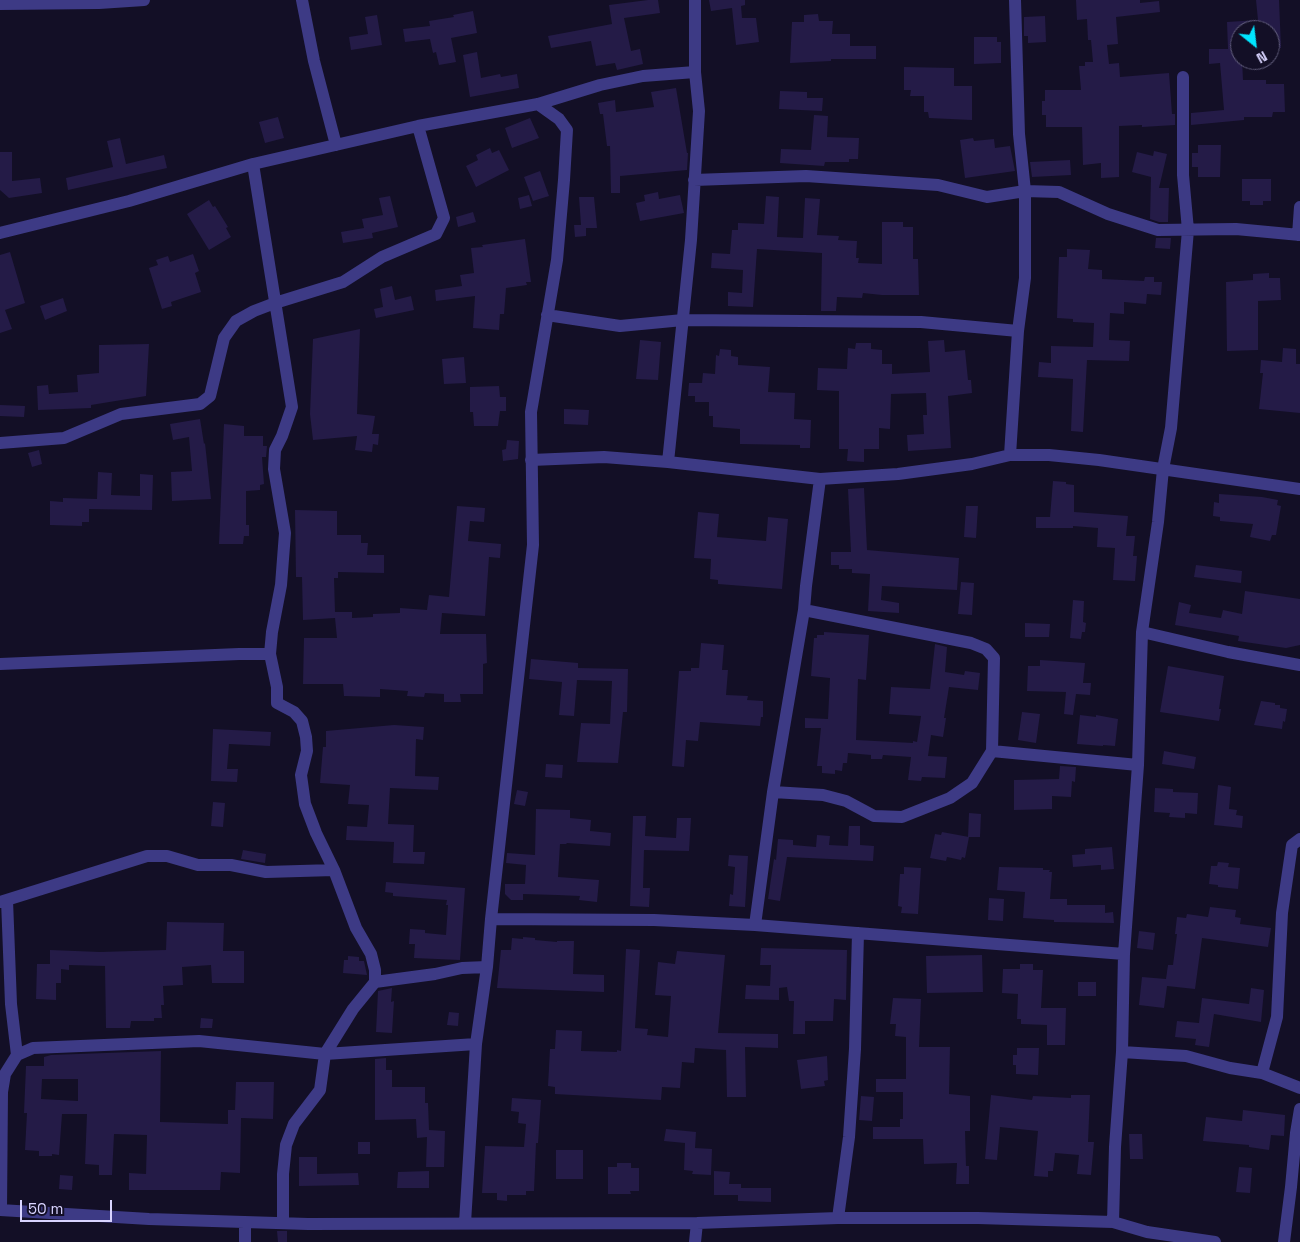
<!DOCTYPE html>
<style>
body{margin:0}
#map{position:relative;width:1300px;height:1242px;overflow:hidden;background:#130f26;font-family:"Space Grotesk",sans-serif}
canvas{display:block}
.north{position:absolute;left:1230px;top:20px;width:50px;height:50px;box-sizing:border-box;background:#130f26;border:1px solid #625e7d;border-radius:50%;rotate:151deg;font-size:14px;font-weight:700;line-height:20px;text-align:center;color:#d9d4ff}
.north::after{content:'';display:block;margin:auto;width:18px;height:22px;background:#00e5ff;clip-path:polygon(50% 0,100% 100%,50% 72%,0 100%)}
.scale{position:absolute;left:20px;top:1200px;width:92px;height:22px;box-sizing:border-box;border:2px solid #d9d4ff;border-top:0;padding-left:6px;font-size:15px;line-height:18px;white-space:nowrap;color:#d9d4ff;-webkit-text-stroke:4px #130f26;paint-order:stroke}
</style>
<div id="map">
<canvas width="1300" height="1242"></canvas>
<div class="north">N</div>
<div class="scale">50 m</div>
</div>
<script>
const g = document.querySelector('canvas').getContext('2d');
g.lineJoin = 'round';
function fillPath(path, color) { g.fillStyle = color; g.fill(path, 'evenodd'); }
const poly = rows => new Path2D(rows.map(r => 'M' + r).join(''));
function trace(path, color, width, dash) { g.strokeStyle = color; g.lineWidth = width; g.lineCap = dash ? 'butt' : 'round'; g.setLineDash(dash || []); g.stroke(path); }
const building = poly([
 [648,0,658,0,660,13,624,18,631,51,640,49,643,64,617,70,615,63,596,66,591,41,551,48,548,36,612,24,609,5],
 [709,0,745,0,745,5,741,6,742,18,756,18,759,42,736,45,732,8,711,11],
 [1076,0,1140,0,1140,3,1159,1,1160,12,1116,17,1118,44,1107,45,1109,64,1119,63,1120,77,1169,73,1172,114,1175,114,1175,125,1142,127,1142,125,1119,126,1119,177,1101,178,1101,163,1083,165,1082,127,1046,127,1046,115,1042,115,1042,101,1045,101,1045,90,1081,90,1079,66,1085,66,1085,62,1093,62,1091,40,1088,40,1087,19,1077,20],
 [1256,0,1279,0,1281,48,1270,49,1270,30,1240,30,1240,60,1242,60,1243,80,1266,80,1266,84,1284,84,1285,112,1273,112,1272,117,1244,117,1244,120,1191,125,1191,113,1224,110,1220,63,1209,64,1209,49,1228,49,1227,22,1258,20],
 [473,11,477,33,451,38,456,62,439,65,436,52,433,53,430,39,405,42,403,29,430,26,429,21,454,17,453,15],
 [818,14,819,21,833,21,832,34,850,34,850,46,876,46,876,59,831,59,831,61,790,63,792,22,804,22,804,15],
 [377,15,382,45,351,50,349,37,368,34,365,17],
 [1045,16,1046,42,1028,43,1028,36,1024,36,1024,17],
 [974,37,997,37,997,42,1001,42,1001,63,974,64],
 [477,52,481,78,500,74,501,77,517,74,519,88,470,97,463,55],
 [904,67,954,68,954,86,972,86,972,120,929,118,928,112,924,112,924,96,910,96,911,90,904,90],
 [676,88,687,153,688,153,687,170,620,176,620,193,611,193,610,146,607,146,603,114,600,114,598,103,615,100,616,112,654,107,651,92],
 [780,91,807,92,807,98,823,98,822,111,779,109],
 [814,115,828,116,827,137,859,138,858,159,849,159,849,162,825,162,824,166,780,163,781,149,811,150],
 [278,117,284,138,265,143,259,122],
 [530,118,539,138,512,148,505,128],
 [120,138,126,164,164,155,167,168,68,190,66,178,113,167,107,141],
 [973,138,974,141,994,139,995,148,1010,146,1015,171,965,178,960,140],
 [1198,145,1221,145,1220,177,1198,177,1198,167,1192,167,1192,153,1198,153],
 [490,148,492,153,499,150,509,170,476,187,466,166,478,160,476,155],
 [1154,151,1167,154,1159,188,1169,188,1168,222,1159,222,1150,219,1151,177,1132,172,1137,152,1153,156],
 [0,152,12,152,12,181,40,178,42,193,9,198,0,190],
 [1070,160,1071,175,1032,177,1030,162],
 [540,171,549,196,533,201,524,177],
 [1242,179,1271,179,1271,201,1263,201,1263,205,1250,205,1250,201,1242,201],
 [658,192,659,199,680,195,684,213,640,221,636,203,645,201,644,195],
 [529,195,532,206,520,209,518,198],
 [390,196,398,227,372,233,373,238,343,243,341,232,364,228,362,219,383,215,379,198],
 [766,196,779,197,777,237,803,238,805,198,820,199,817,235,839,236,838,240,857,241,856,258,859,258,858,263,882,264,882,222,903,222,903,227,913,227,913,259,918,259,919,295,882,295,863,293,862,298,837,297,836,311,821,311,822,253,757,249,753,307,728,306,728,292,742,293,743,270,711,268,712,253,730,254,732,230,738,230,738,223,764,224],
 [579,197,594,197,597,228,586,228,586,236,575,237,574,225,581,225],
 [209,200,213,207,215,206,228,227,226,228,231,237,209,250,187,214],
 [473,212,476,222,458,227,456,217],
 [1156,238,1171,238,1170,249,1155,248],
 [525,239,531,282,526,282,527,285,506,288,504,314,500,314,499,330,473,328,475,296,436,301,435,290,462,286,460,275,474,273,471,248,483,247,482,245],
 [1067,249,1090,250,1088,269,1102,270,1102,279,1144,281,1145,277,1154,277,1154,282,1162,282,1161,295,1147,294,1146,304,1124,302,1124,314,1110,313,1109,340,1130,341,1129,361,1087,360,1083,432,1071,431,1073,379,1038,377,1039,362,1051,363,1051,346,1093,347,1094,323,1073,322,1073,319,1057,318,1059,257,1067,257],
 [10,252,25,303,5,310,12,329,0,333,0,255],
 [193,254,199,271,195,273,201,292,171,302,172,306,162,309,149,268,158,265,156,260,168,256,170,262],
 [1269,273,1269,278,1280,278,1281,300,1258,301,1258,350,1227,351,1226,282,1253,280,1253,274],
 [392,286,395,300,411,296,414,310,376,318,374,309,383,307,380,289],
 [63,298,67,311,45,320,40,306],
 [360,329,357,414,375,416,372,434,379,434,378,445,373,444,372,452,355,450,357,436,313,440,310,414,313,339],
 [640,340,661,342,658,380,636,379],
 [944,340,945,352,965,350,968,380,971,380,972,393,948,396,951,448,908,451,907,435,924,434,923,415,927,415,926,393,891,394,890,429,879,428,879,449,864,449,864,462,847,461,848,449,839,449,839,391,817,390,818,368,847,369,848,348,855,349,856,343,871,343,871,349,882,350,882,364,892,364,892,374,930,372,928,341],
 [149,344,146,396,91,405,91,408,38,410,37,386,48,385,49,394,78,392,77,375,99,373,99,345],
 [1283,348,1296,349,1296,364,1300,364,1300,413,1259,409,1263,373,1260,373,1261,360,1282,362],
 [720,349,731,350,731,356,738,357,738,365,770,367,768,392,795,393,794,419,811,420,810,448,800,448,800,445,740,444,740,429,713,427,713,416,709,416,709,402,695,402,695,396,688,396,689,383,702,383,703,373,715,374,716,355,719,356],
 [464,357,466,383,444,384,442,359],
 [499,386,500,397,506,397,506,411,500,411,498,426,474,426,473,412,470,412,470,387],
 [0,405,25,406,24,417,0,416],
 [564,409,589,410,588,425,564,424],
 [200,419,204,444,205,443,211,499,172,501,171,472,192,471,189,437,173,440,170,424],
 [224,424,244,426,244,436,263,436,263,446,267,446,266,457,262,457,264,484,260,485,260,490,246,491,246,525,249,525,249,536,244,536,243,544,219,544],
 [507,440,519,441,518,459,503,461,502,450,506,449],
 [39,450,42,464,32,467,28,453],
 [98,472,112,473,111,495,140,496,140,474,153,475,152,510,89,509,89,522,82,522,82,526,50,525,50,501,63,502,63,498,97,499],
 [1053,481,1066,482,1066,484,1074,485,1074,512,1128,516,1126,536,1135,536,1133,556,1137,556,1135,581,1113,580,1115,548,1097,547,1098,528,1073,526,1073,528,1036,528,1036,517,1050,517],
 [864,488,867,550,959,558,957,590,882,586,881,600,899,603,899,613,868,611,870,574,852,573,852,569,839,569,839,565,831,565,831,552,851,552,848,489],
 [1219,494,1262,497,1278,500,1277,505,1281,506,1276,535,1272,535,1270,541,1250,537,1253,524,1220,521,1220,517,1213,516,1214,502,1219,503],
 [457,506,485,508,484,522,470,521,468,541,501,544,500,558,489,557,485,616,442,613,440,634,486,634,487,663,483,664,483,694,460,694,461,702,444,702,444,694,425,693,424,697,407,696,408,691,380,689,380,697,344,696,343,684,303,684,304,638,337,638,335,618,303,620,302,577,296,577,295,510,337,511,337,535,361,535,361,543,368,543,367,555,384,555,384,573,338,572,338,578,334,578,335,612,352,612,352,618,373,617,373,614,400,613,400,608,427,610,429,595,449,597],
 [966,506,978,506,976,538,964,537],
 [698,512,719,514,717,537,766,541,768,517,788,519,782,589,718,584,718,580,710,579,711,559,694,558],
 [1196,565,1242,571,1241,583,1194,577],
 [961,582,974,583,972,615,958,614],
 [1245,591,1300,599,1300,645,1286,648,1238,641,1239,636,1175,625,1179,602,1191,605,1189,613,1221,618,1223,610,1242,614],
 [1073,600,1084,601,1083,622,1086,623,1085,632,1082,632,1081,639,1070,638],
 [1025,623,1050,624,1049,637,1025,637],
 [824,632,869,635,866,680,858,679,856,740,913,743,913,741,917,742,921,716,889,714,891,687,930,689,935,644,947,647,945,672,964,675,965,671,980,673,978,690,949,687,944,718,946,718,943,737,931,735,928,756,947,757,945,778,922,777,921,781,908,780,911,757,883,755,882,759,871,759,871,755,848,753,847,763,843,763,842,771,835,770,835,774,822,773,822,766,817,766,821,728,805,728,805,718,828,719,830,678,811,676,814,638,817,638,817,635,824,635],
 [701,643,724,645,722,670,728,670,726,695,748,696,747,700,763,701,763,717,761,717,760,726,700,722,698,741,686,740,684,767,672,766,679,671,691,671,691,668,699,668],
 [531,659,578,663,578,668,628,669,627,712,623,712,618,763,577,762,581,723,610,724,612,681,577,680,574,716,559,715,562,682,529,679],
 [1040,660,1085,663,1083,683,1091,683,1090,695,1076,694,1073,715,1064,714,1066,692,1027,691,1028,666,1040,666],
 [1168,666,1224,676,1219,709,1221,709,1219,721,1160,712],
 [1261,701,1275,703,1275,705,1280,705,1280,708,1287,709,1285,722,1283,721,1282,729,1254,725],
 [1022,712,1040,714,1036,743,1018,740],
 [1080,715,1096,717,1096,715,1118,719,1115,746,1103,745,1103,746,1077,744],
 [394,725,424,727,423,740,416,739,415,776,439,777,438,790,390,788,388,824,414,825,413,852,425,852,424,864,393,863,394,842,346,840,347,826,367,827,369,805,348,804,350,785,320,783,323,747,326,747,326,731],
 [213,729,271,732,270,746,229,744,227,769,238,769,237,782,211,781],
 [1164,751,1196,757,1194,769,1162,764],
 [546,764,563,765,562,778,545,777],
 [1060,766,1076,767,1075,782,1072,781,1071,797,1052,796,1052,809,1014,810,1014,780,1059,779],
 [1218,785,1231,787,1229,809,1237,810,1236,815,1243,816,1242,828,1214,825],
 [1155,788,1173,789,1173,792,1198,793,1197,814,1185,813,1185,818,1169,817,1170,813,1154,812],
 [517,790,528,792,525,806,514,804],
 [213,802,225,803,223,827,211,826],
 [536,809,570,810,570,818,591,820,590,831,611,833,610,846,567,843,566,844,560,844,558,877,599,880,597,902,579,900,580,896,557,895,523,894,523,900,511,900,505,894,505,884,525,884,526,865,506,863,507,853,535,855],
 [969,813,981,814,980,837,968,837],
 [633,816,646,816,645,836,676,838,677,818,691,818,689,851,644,850,643,888,650,888,649,907,630,906],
 [849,826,860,826,860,845,874,846,873,861,787,857,780,901,768,899,774,859,776,860,778,839,793,840,793,845,816,847,817,835,830,836,829,845,848,846],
 [942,832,969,837,965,858,962,857,961,860,947,857,946,861,930,858,935,834,941,835],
 [1112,847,1114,869,1101,870,1101,865,1099,865,1073,867,1072,855,1085,854,1085,849],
 [243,850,266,854,265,863,241,859],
 [729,855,748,856,745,907,729,906,730,894,733,895,735,867,728,866],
 [1218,862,1229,863,1228,867,1240,868,1238,889,1218,887,1218,885,1209,884,1211,866,1217,866],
 [904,867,921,868,918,914,901,913,902,907,898,906,900,874,904,874],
 [999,867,1043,868,1043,870,1050,870,1049,872,1052,872,1050,899,1067,899,1067,905,1105,905,1105,913,1113,912,1114,923,1054,922,1054,920,1023,918,1025,892,997,890],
 [386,882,465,888,460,960,414,958,415,944,409,944,410,929,425,930,425,933,446,935,448,905,446,905,447,900,393,896,393,893,385,892],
 [989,898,1004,899,1003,921,988,920],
 [1210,907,1236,910,1235,917,1241,918,1240,924,1271,928,1268,947,1202,938,1195,989,1167,986,1164,1008,1139,1005,1142,977,1166,979,1168,965,1173,965,1177,934,1175,934,1177,917,1186,918,1187,914,1208,917],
 [167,922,224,923,223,951,244,951,244,983,212,983,211,965,182,967,183,985,163,986,164,1005,161,1005,162,1018,154,1018,154,1021,131,1021,130,1028,106,1028,105,966,69,965,69,970,61,969,61,983,56,983,56,1000,36,999,37,964,50,964,50,950,100,952,166,950],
 [1139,931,1155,933,1153,950,1137,948],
 [523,937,535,938,535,940,557,942,557,941,574,941,573,974,604,975,604,992,497,988,501,950,511,950,512,938,523,939],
 [761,948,847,950,846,1000,834,999,833,1021,805,1021,805,1034,793,1034,794,1001,789,1001,787,987,779,988,779,1000,745,999,746,985,770,986,771,965,760,965],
 [626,949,640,950,635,1028,648,1029,647,1035,668,1037,671,996,655,995,658,962,675,964,677,951,725,955,718,1033,778,1034,778,1048,745,1047,746,1097,727,1097,726,1050,695,1048,694,1063,682,1062,680,1088,662,1087,661,1100,555,1094,555,1087,548,1086,550,1049,555,1049,556,1030,582,1031,581,1051,617,1052,617,1050,621,1051],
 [982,955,983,992,927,993,926,956],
 [348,956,359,957,359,961,364,961,367,975,343,973,344,960,348,960],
 [1020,964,1033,964,1033,970,1043,970,1041,1008,1066,1008,1065,1045,1047,1045,1047,1025,1021,1024,1021,1019,1017,1019,1018,994,1002,993,1003,969,1020,969],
 [1078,982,1096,982,1096,996,1078,996],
 [392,988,391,1002,394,1001,392,1033,376,1032,378,991],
 [1251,988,1264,990,1261,1022,1214,1014,1209,1047,1195,1045,1196,1039,1175,1037,1177,1021,1199,1023,1202,998,1249,1004],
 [893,998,921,999,919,1047,950,1047,949,1094,970,1096,970,1131,965,1131,966,1166,969,1166,969,1184,956,1184,957,1163,924,1164,923,1139,873,1139,873,1127,900,1127,900,1119,903,1119,903,1092,876,1092,876,1079,906,1079,906,1037,895,1036,896,1024,890,1024],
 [449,1012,459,1013,458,1026,447,1025],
 [201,1018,213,1019,212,1028,200,1028],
 [1017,1048,1039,1048,1038,1075,1016,1074,1016,1065,1013,1065,1013,1055,1017,1055],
 [161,1051,160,1122,228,1124,228,1110,235,1110,236,1082,274,1082,273,1119,241,1118,240,1173,221,1172,220,1190,129,1190,129,1173,146,1174,147,1135,114,1134,112,1175,99,1175,99,1165,85,1164,87,1114,62,1114,59,1155,52,1154,52,1156,39,1156,39,1151,25,1150,27,1113,24,1113,26,1066,44,1066,44,1057,51,1055],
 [42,1079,78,1079,78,1101,41,1099],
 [827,1056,828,1080,824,1081,825,1086,801,1089,797,1060],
 [386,1058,386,1070,392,1070,392,1087,425,1087,425,1103,428,1103,429,1130,445,1131,444,1167,426,1167,427,1137,417,1138,416,1119,375,1120,375,1059],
 [991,1095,1032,1100,1033,1096,1071,1098,1071,1095,1090,1095,1088,1142,1094,1142,1091,1175,1077,1174,1079,1155,1055,1153,1053,1171,1048,1171,1048,1177,1034,1176,1038,1131,1000,1127,997,1160,985,1159],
 [861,1096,874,1097,872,1121,859,1120],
 [512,1098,541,1100,538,1143,536,1143,534,1191,526,1191,526,1195,507,1195,507,1201,497,1200,497,1193,482,1193,485,1146,524,1147,526,1124,518,1123,519,1112,511,1111],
 [1243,1110,1285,1115,1284,1136,1271,1135,1269,1150,1249,1147,1249,1145,1203,1141,1206,1117,1242,1121],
 [666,1129,696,1132,695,1148,712,1149,711,1175,692,1174,693,1171,684,1170,685,1143,664,1141],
 [1129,1134,1142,1134,1143,1159,1130,1159],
 [358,1142,370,1142,370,1154,358,1154],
 [556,1150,583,1150,583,1179,556,1179],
 [299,1157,317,1157,317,1174,358,1173,359,1185,299,1186],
 [617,1163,631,1163,631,1168,639,1168,639,1191,630,1191,631,1194,608,1194,608,1167,617,1167],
 [1239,1167,1252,1168,1250,1193,1236,1192],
 [429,1171,429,1188,397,1188,398,1172],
 [714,1171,730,1172,729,1184,741,1184,741,1188,771,1188,771,1202,738,1201,738,1195,714,1195],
 [60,1175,73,1176,72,1190,59,1189],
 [277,1231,287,1231,287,1242,278,1242]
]);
const minor = poly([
 [302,0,314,61,336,145],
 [0,4,99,3,144,0],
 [694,180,806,176,938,185,987,197,1025,191,1059,192,1108,214,1158,230,1236,229,1300,235],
 [0,233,129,201,253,164,418,126,538,104,600,85,643,76,695,72],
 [1298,235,1300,207],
 [547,315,620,326,683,320,921,322,1018,331],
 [0,443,64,438,121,414,200,404,210,396,224,338,236,321,254,311,275,303,343,282,382,257,436,234,444,218,418,126],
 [1010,455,1018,331,1025,278,1025,191,1019,134,1015,0],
 [531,460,604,457,668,462,820,479,898,474,972,464,1010,455,1049,455,1099,460,1300,489],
 [668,462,691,240,699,111,695,72,695,0],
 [1142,632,1228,652,1300,665],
 [270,654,277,687,277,703,294,712,302,721,306,737,307,751,301,775,305,804,316,833,334,870,356,928,371,954,375,970,375,982,353,1009,325,1054,320,1090,294,1124,286,1145,283,1174,283,1223],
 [0,664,239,654,270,654,272,632,281,585,285,533,274,469,275,450,282,436,292,407,253,164],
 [992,751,1138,765],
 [773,792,823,795,846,801,874,816,902,817,950,798,972,783,992,751,994,658,986,649,971,643,804,610],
 [7,900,11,1004,17,1055],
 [0,902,147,856,167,856,198,865,231,865,266,872,334,870],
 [491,919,654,920,755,925,1124,954],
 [755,925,773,792,804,610,806,586,820,479],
 [375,982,435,974,462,968,487,967],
 [1122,1052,1186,1056,1230,1068,1262,1073,1300,1088],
 [1262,1073,1277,1017,1282,913,1292,845,1300,839],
 [0,1210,149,1219,308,1224,697,1223,838,1218,978,1218,1113,1222,1147,1232,1215,1242],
 [1,1210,2,1092,5,1074,17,1055,33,1048,199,1041,325,1054,476,1044],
 [838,1218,849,1137,855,1049,858,933],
 [1113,1222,1115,1147,1122,1052,1124,954,1138,765,1142,632,1158,522,1163,469,1171,428,1188,230,1183,175,1183,77],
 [465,1223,476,1044,487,967,491,919,533,545,531,412,557,260,564,180,567,130,559,119,538,104],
 [245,1242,245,1223],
 [695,1242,697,1223],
 [1284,1242,1291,1187,1296,1133,1300,1109]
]);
fillPath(building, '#241b47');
trace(minor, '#3d3a85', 12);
</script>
